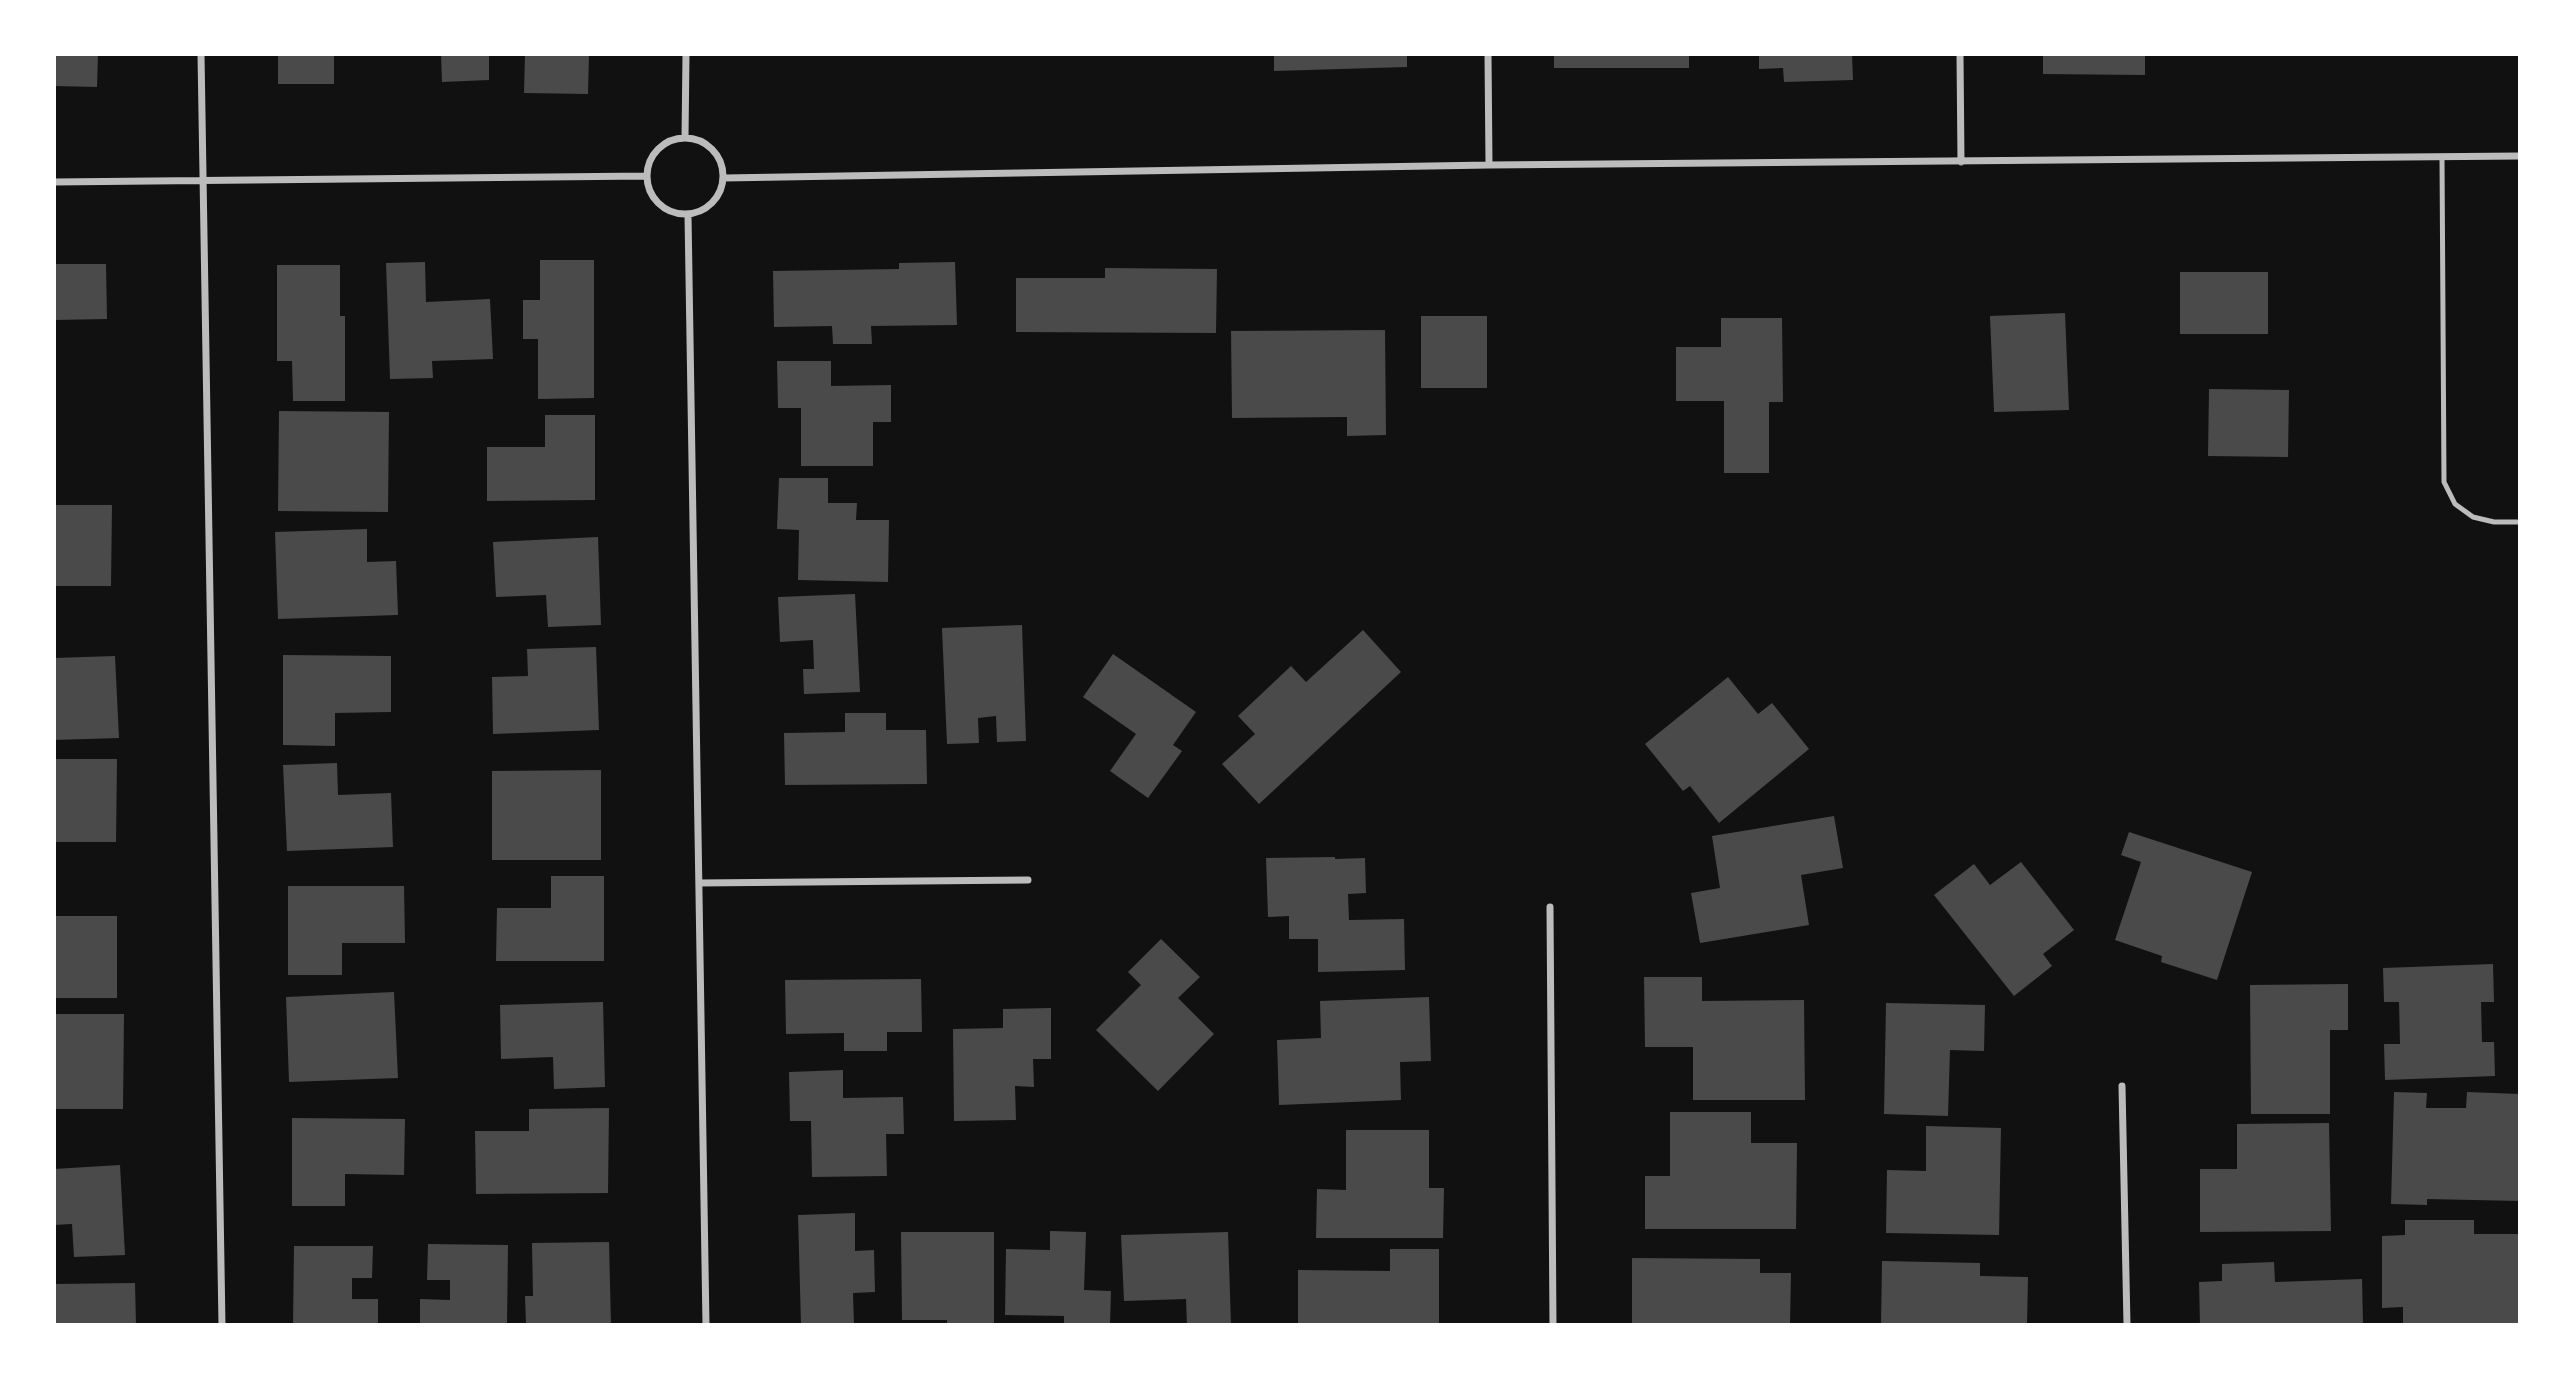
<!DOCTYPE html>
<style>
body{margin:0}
#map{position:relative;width:2574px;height:1379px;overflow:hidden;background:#111;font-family:"Alegreya Sans",sans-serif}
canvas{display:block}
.frame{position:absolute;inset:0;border:56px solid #fff;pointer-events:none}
</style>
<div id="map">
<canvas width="2574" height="1379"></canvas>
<div class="frame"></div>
</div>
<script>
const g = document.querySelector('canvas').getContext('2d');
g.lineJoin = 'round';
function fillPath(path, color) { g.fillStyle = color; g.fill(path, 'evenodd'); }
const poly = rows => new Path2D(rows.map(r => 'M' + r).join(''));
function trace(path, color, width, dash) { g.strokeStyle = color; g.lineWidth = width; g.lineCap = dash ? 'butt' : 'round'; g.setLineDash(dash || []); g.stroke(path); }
const building = poly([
 [54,54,98,54,97,87,54,86],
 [278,54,334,54,334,84,278,84],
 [441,54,489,54,489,80,442,82],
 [525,54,589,54,588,94,524,93],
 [1274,54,1407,54,1407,67,1274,71],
 [1554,54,1689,54,1689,68,1554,68],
 [1759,54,1852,54,1853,80,1784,82,1783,68,1759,69],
 [2043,54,2145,54,2145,75,2043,74],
 [540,260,594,260,594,398,538,399,538,339,523,339,523,300,540,300],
 [425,262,426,302,490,299,493,359,432,361,433,378,390,379,386,263],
 [955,262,957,325,871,326,872,344,833,344,832,326,774,327,773,271,899,269,899,263],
 [54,264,106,264,107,319,54,320],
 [277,265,340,265,340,316,345,316,345,401,293,401,292,361,277,361],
 [1105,268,1217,269,1216,333,1016,332,1016,278,1105,278],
 [2180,272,2268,272,2268,334,2180,334],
 [2065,313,2069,410,1994,412,1990,316],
 [1421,316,1487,316,1487,388,1421,388],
 [1721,318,1782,318,1783,402,1769,402,1769,473,1724,473,1724,401,1676,401,1676,347,1721,347],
 [1385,330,1386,435,1347,436,1347,417,1232,418,1231,331],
 [777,361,831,361,831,386,891,385,891,422,873,422,873,466,801,466,801,408,778,408],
 [2209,389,2289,390,2288,457,2208,456],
 [279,411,389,412,388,512,278,511],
 [545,415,595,415,595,500,487,501,487,447,545,447],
 [779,478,828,478,828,503,857,503,856,520,889,520,888,582,798,580,799,530,777,529],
 [54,505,112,505,111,586,54,586],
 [367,529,367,562,396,561,398,615,278,619,275,532],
 [598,537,601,625,548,627,546,595,496,597,493,542],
 [855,594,860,692,804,694,803,669,814,669,813,640,780,642,778,597],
 [1022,625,1026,741,997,742,996,716,978,718,979,743,947,744,942,628],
 [1363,630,1401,672,1259,804,1222,764,1255,734,1238,716,1291,666,1306,682],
 [596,647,599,730,493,734,492,677,528,676,527,649],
 [1113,654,1196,712,1173,745,1182,751,1148,798,1110,771,1136,734,1083,697],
 [283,655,391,656,391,712,335,713,335,746,283,745],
 [115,656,119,738,54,740,54,658],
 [1728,677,1758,714,1772,703,1809,749,1719,823,1690,786,1683,791,1645,744],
 [845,713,886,713,886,730,926,730,927,784,785,785,784,733,845,732],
 [54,759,117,759,116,842,54,842],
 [337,763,338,795,391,793,393,847,287,851,283,765],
 [601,770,601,860,492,860,492,771],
 [1834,816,1843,868,1801,875,1809,925,1700,943,1691,893,1720,888,1712,836],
 [2129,832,2252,872,2217,980,2161,962,2162,956,2115,940,2141,862,2121,855],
 [1335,857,1335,859,1365,858,1366,893,1348,894,1349,920,1404,919,1405,970,1318,972,1318,939,1289,939,1289,916,1268,917,1266,858],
 [2021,862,2074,930,2043,954,2052,966,2014,996,1934,895,1974,864,1990,885],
 [551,876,604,876,604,961,496,961,497,908,551,908],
 [288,886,404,886,405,943,342,943,342,975,288,975],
 [54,916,117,916,117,998,54,998],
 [1161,939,1200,977,1178,998,1214,1034,1158,1091,1096,1030,1141,985,1128,972],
 [2493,964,2494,1002,2481,1002,2482,1042,2494,1042,2495,1076,2385,1080,2384,1044,2400,1044,2399,1002,2384,1002,2383,968],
 [1644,977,1702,977,1702,1001,1804,1000,1805,1100,1693,1100,1693,1047,1645,1047],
 [921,979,922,1032,887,1032,887,1051,844,1051,844,1033,786,1034,785,980],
 [2348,984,2348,1030,2330,1030,2330,1114,2251,1114,2250,985],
 [394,992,398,1078,289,1082,286,997],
 [1429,997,1431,1061,1400,1062,1401,1100,1279,1105,1277,1040,1321,1038,1320,1001],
 [603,1002,605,1087,554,1089,553,1057,501,1059,500,1005],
 [1886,1003,1985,1005,1984,1051,1950,1050,1948,1116,1884,1114],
 [1051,1008,1051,1059,1033,1059,1034,1087,1015,1086,1016,1120,954,1121,953,1029,1003,1028,1003,1009],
 [54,1014,124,1014,123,1109,54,1109],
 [843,1070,843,1098,903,1097,904,1134,886,1134,887,1176,812,1177,811,1121,790,1121,789,1072],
 [2394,1092,2427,1093,2426,1108,2466,1108,2467,1092,2520,1094,2520,1201,2427,1199,2427,1205,2391,1204],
 [609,1108,608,1193,476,1194,475,1131,529,1131,529,1109],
 [1670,1112,1751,1112,1751,1143,1797,1143,1796,1229,1645,1229,1645,1176,1670,1176],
 [292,1118,405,1119,404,1175,345,1174,345,1206,292,1206],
 [2329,1123,2331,1231,2200,1232,2200,1169,2237,1169,2237,1124],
 [1926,1126,2001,1128,1999,1235,1886,1233,1887,1170,1926,1171],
 [1346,1130,1429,1130,1429,1188,1444,1188,1443,1238,1316,1238,1317,1189,1346,1190],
 [120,1165,125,1255,74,1257,72,1224,54,1225,54,1169],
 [855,1213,855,1251,874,1250,875,1292,853,1293,854,1325,801,1325,798,1215],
 [2405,1220,2474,1220,2474,1234,2520,1234,2520,1325,2403,1325,2403,1307,2382,1308,2382,1236,2405,1235],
 [1050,1231,1086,1232,1084,1290,1111,1291,1110,1325,1064,1325,1064,1316,1005,1315,1006,1249,1050,1250],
 [901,1232,994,1232,994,1325,947,1325,947,1320,902,1320],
 [1228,1232,1231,1325,1187,1325,1186,1299,1124,1301,1121,1235],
 [609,1242,611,1325,526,1325,525,1296,533,1296,532,1243],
 [428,1244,508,1245,507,1325,420,1325,420,1299,450,1300,450,1280,427,1280],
 [294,1246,373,1246,372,1278,352,1278,352,1299,378,1299,378,1325,293,1325],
 [1390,1249,1439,1249,1439,1325,1298,1325,1298,1270,1390,1271],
 [1632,1258,1760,1259,1760,1273,1791,1273,1790,1325,1632,1325],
 [1882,1261,1980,1263,1980,1276,2028,1277,2027,1325,1881,1325],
 [2274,1262,2275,1282,2362,1279,2363,1325,2200,1325,2199,1282,2222,1281,2222,1264],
 [135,1283,136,1325,54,1325,54,1284]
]);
const service = poly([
 [2442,157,2444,482,2455,504,2473,517,2494,522,2520,522]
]);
const minor = poly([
 [201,54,222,1325],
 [1488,54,1489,165],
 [1960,54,1961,162],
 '647 176a38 38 0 1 1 76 0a38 38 0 1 1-76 0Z',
 [685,138,686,54],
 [724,178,1489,165,2520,156],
 [54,182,646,176],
 [688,215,706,1325],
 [699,883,1028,880],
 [1550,907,1553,1325],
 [2122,1086,2127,1325]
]);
fillPath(building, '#4a4a4a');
trace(service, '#bcbcbc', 5);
trace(minor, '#bcbcbc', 7);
</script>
